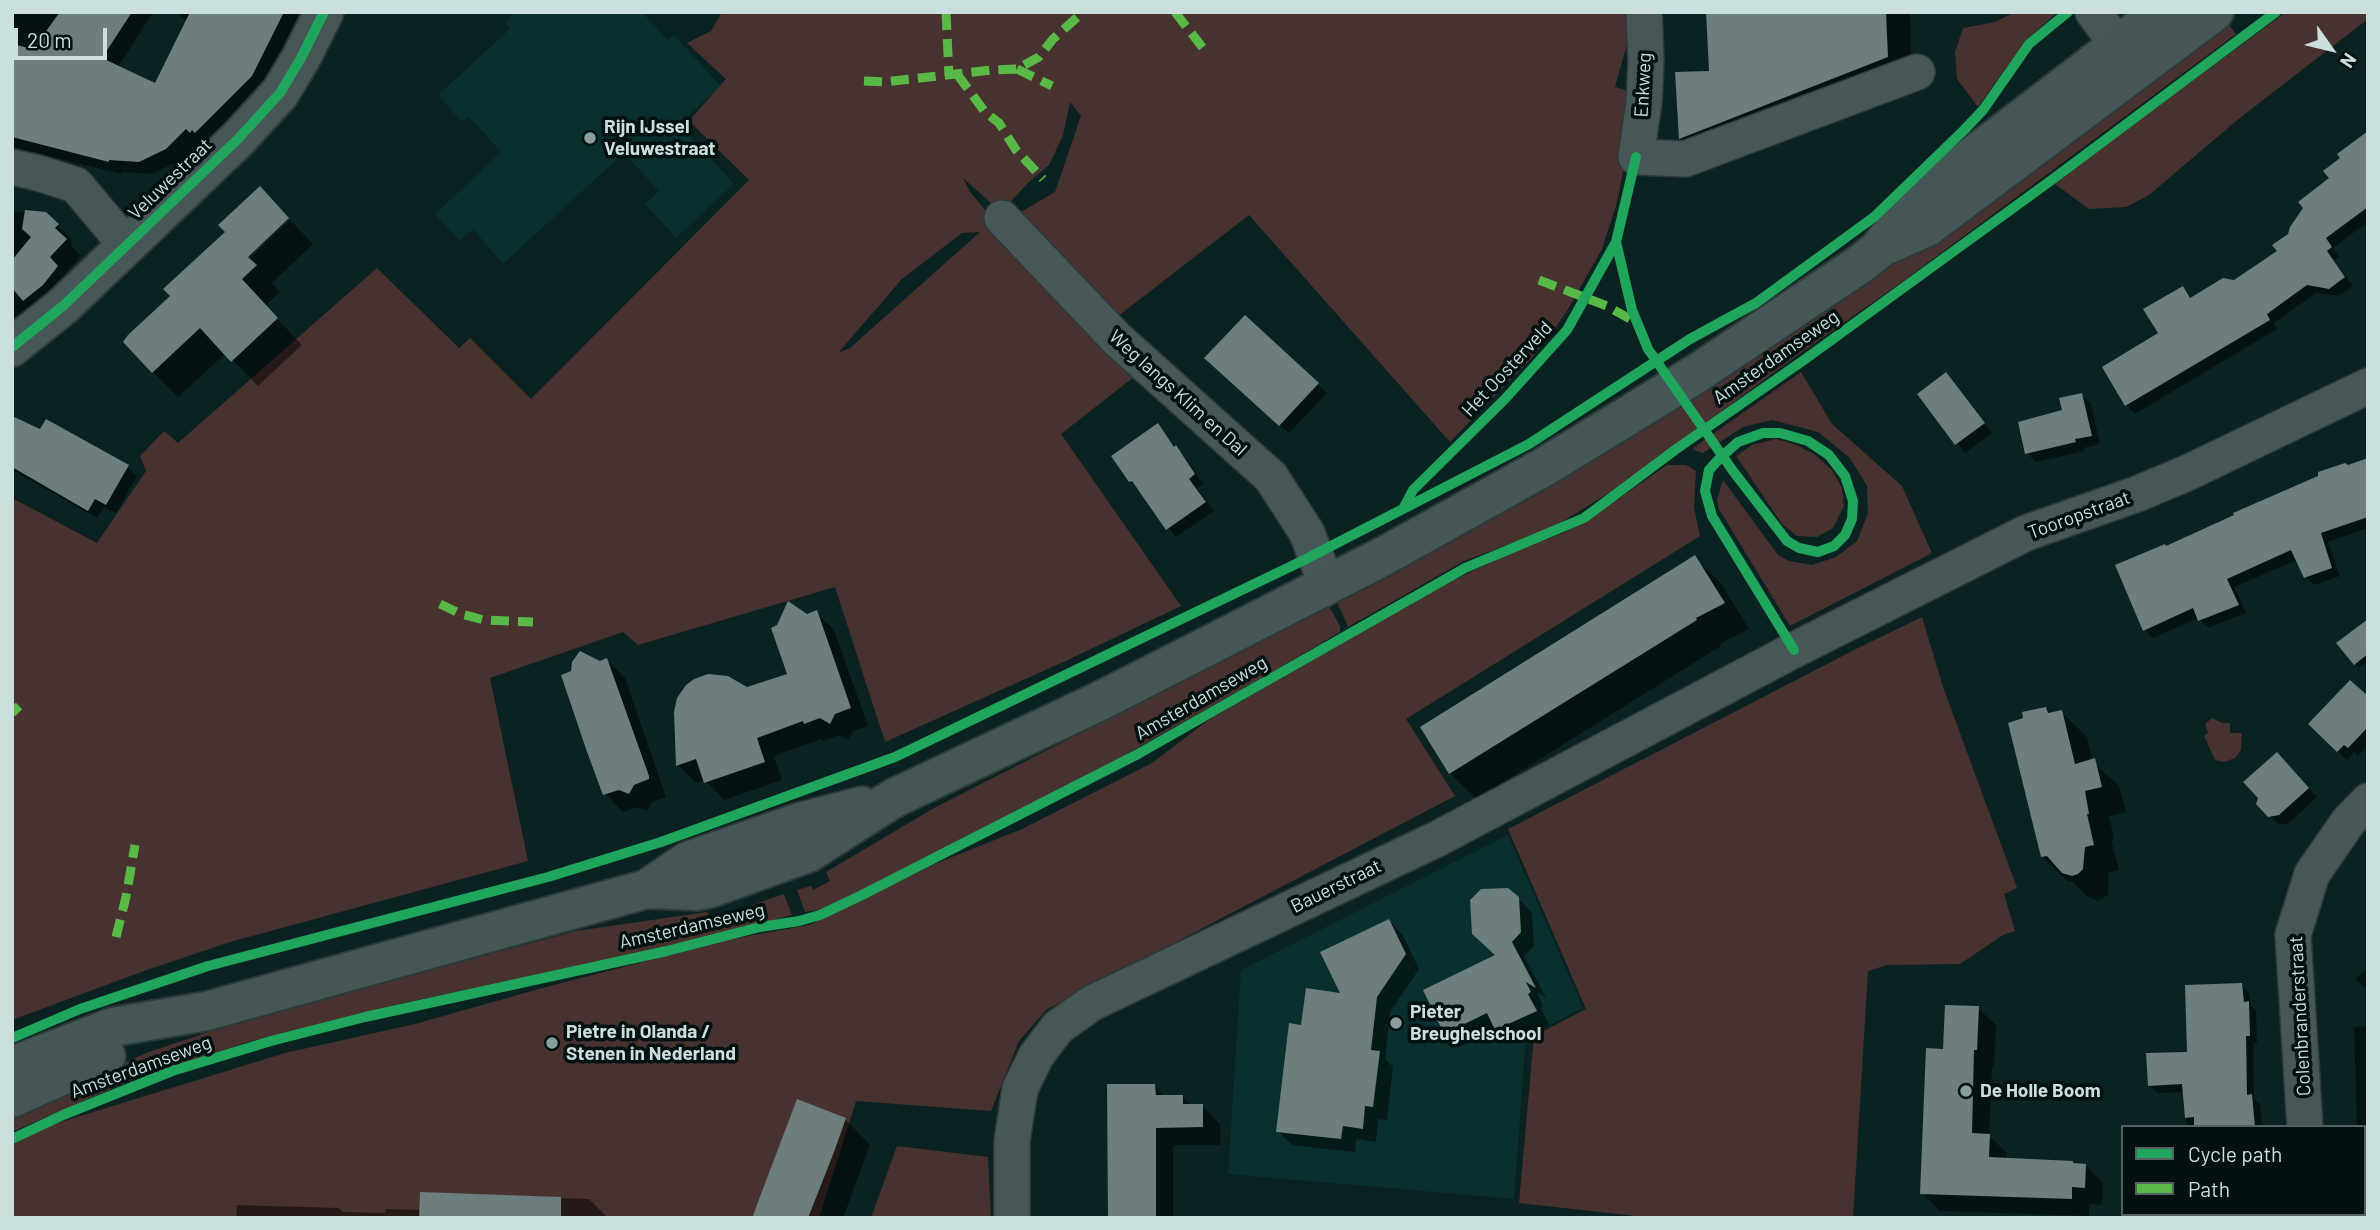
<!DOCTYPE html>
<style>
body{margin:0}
#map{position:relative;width:2380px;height:1230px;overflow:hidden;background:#0b2222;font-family:Barlow,sans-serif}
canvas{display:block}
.frame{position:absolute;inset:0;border:14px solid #cbdfde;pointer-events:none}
.legend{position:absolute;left:2121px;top:1125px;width:245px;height:91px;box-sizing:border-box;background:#031111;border:2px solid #536363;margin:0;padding:9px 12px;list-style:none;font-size:21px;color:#cbdfde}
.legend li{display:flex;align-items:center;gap:14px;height:35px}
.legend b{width:35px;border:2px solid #536363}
.north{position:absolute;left:2296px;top:14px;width:70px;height:70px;-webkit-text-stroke:5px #031111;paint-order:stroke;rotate:124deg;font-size:19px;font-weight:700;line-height:28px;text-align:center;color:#cbdfde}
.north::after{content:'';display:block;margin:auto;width:24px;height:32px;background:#cbdfde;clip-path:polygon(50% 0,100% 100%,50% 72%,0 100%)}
.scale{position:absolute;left:14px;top:28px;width:93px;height:32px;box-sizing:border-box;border:4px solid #cbdfde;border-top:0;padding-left:9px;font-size:21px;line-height:24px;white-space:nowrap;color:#cbdfde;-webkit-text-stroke:5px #031111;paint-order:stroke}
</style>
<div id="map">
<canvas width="2380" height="1230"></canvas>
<div class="frame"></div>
<ul class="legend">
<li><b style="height:9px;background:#20a55d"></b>Cycle path</li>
<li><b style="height:9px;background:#58b947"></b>Path</li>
</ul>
<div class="north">N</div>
<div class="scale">20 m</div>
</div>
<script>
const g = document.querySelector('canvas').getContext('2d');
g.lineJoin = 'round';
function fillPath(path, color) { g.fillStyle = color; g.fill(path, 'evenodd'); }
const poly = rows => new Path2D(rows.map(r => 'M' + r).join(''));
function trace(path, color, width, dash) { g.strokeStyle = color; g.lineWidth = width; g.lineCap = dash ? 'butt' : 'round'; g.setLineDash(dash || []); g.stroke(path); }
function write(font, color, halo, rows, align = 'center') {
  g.font = font + ' Barlow,sans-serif'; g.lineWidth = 7; g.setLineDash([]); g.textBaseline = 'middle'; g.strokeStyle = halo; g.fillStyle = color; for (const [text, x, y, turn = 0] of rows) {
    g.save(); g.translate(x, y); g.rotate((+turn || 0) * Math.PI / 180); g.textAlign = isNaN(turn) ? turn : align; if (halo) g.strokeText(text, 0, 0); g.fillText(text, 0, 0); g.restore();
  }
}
const built = poly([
 [515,12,642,12,668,40,674,35,721,86,679,124,734,184,676,238,645,204,659,191,624,153,503,264,473,229,459,241,435,214,501,152,469,117,462,122,438,95,510,29,505,22],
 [1508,835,1583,1008,1526,1037,1514,1199,1228,1174,1241,970]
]);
const green = poly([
 [722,12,1636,12,1615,87,1632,92,1625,163,1616,206,1602,249,1567,311,1551,334,1530,360,1450,442,1249,215,1113,320,1014,216,1055,192,1081,116,1070,102,1063,135,1049,165,1029,182,1001,212,963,178,970,192,996,223,1139,373,1061,434,1181,606,1070,659,885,742,835,587,638,645,623,632,490,678,528,861,230,942,144,971,12,1020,12,498,97,543,146,471,140,456,164,431,178,443,377,268,459,348,470,338,531,399,749,180,689,121,726,79,687,43,711,31],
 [980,232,850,348,838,353,902,279,962,233],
 [2015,12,2058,12,2025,41,1978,107,1957,79,1955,52,1963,28,1995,22],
 [2286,12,2368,12,2368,19,2241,117,2149,195,2126,207,2089,209,2055,184,2109,142],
 [2222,16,2236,34,1906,279,1791,360,1620,486,1552,528,1464,561,1348,627,1337,602,1634,434,1763,353,1897,260],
 [1801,372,1832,424,1902,486,1932,553,1790,626,1719,509,1717,500,1723,480,1778,555,1789,561,1812,565,1836,557,1857,541,1868,513,1867,486,1850,458,1818,432,1772,420,1743,427,1703,453,1696,451,1693,448],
 [1776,439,1794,444,1814,454,1832,470,1842,488,1844,506,1833,528,1817,537,1797,536,1782,524,1736,456,1752,445],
 [1667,465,1686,465,1696,471,1694,508,1700,536,1406,719,1455,796,1046,1010,1019,1041,991,1111,856,1101,819,1218,12,1218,12,1145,51,1125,285,1053,415,1024,546,987,732,939,809,925,937,863,1022,829,1152,763,1207,721,1354,636,1443,585,1509,554,1563,533,1592,517],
 [1329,606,1340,626,1340,632,1279,668,1116,760,837,903,818,910,805,912,797,890,811,886,813,890,830,881,826,872,934,808],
 [1922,617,1943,687,2017,888,2004,894,2015,931,2003,935,1960,964,1887,965,1868,971,1853,1218,1654,1218,1519,1203,1534,1036,1586,1009,1508,829,1856,649],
 [2212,718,2222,723,2230,723,2230,733,2242,733,2241,750,2235,758,2224,762,2215,760,2204,736,2208,733,2205,724],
 [784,894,792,915,683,944,403,1003,248,1042,137,1078,12,1132,12,1113,80,1081,149,1052,232,1024,576,931,707,912,712,919],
 [897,1146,988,1157,991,1218,871,1218]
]);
const shadow = poly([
 [12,12,153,12,118,67,156,86,187,21,174,12,303,12,265,89,209,144,206,142,204,144,200,141,179,161,152,174,122,172,122,174,12,147],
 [1708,12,1910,12,1912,82,1705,163,1680,138,1710,73],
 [2368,161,2368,222,2333,248,2339,256,2334,260,2353,286,2338,296,2316,293,2274,323,2277,329,2135,414,2126,405,2183,288,2192,299,2234,282,2279,252,2290,235],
 [12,211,45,214,73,241,70,244,81,256,65,273,73,283,12,336],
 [290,220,313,244,272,283,280,292,265,306,302,345,258,386,226,353,178,397,153,372,249,259],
 [1245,317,1327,393,1289,433,1215,367],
 [1946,375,1992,433,1965,453,1919,395],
 [2082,395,2091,404,2100,444,2083,448,2084,451,2036,462,2027,453],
 [12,418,41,432,47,421,128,467,137,476,116,513,104,507,97,518,12,470],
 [1157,426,1185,457,1203,484,1197,488,1214,511,1176,537,1131,481],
 [2368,467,2368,528,2328,542,2340,576,2314,585,2305,576,2297,560,2234,587,2246,613,2208,628,2198,618,2153,638,2145,630,2167,548],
 [1694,557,1720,582,1749,629,1720,644,1721,646,1476,799,1450,773,1422,727],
 [816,612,834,630,868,726,853,731,849,740,839,735,824,741,821,739,774,756,782,780,724,800,705,780,696,783,678,765,747,689,789,675,807,616],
 [2368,637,2368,661,2359,668,2355,664],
 [607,660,625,678,666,797,652,802,647,811,638,807,623,812,605,794,572,672],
 [2368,698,2368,745,2358,756,2354,752,2347,760,2310,724],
 [2046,708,2052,714,2061,712,2087,737,2092,761,2119,786,2126,812,2109,816,2114,839,2111,839,2119,870,2109,872,2108,895,2098,901,2087,896,2072,881,2068,882,2042,856],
 [2286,763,2317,797,2289,823,2279,825,2258,804],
 [1518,898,1532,913,1534,946,1524,956,1546,998,1537,992,1543,1006,1541,1008,1549,1025,1510,1043,1496,1029,1459,1047,1446,1033,1497,956],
 [1389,921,1402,934,1419,969,1390,1012,1385,1059,1393,1067,1387,1120,1378,1119,1376,1142,1356,1139,1355,1152,1292,1145,1278,1131,1302,1026,1343,995],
 [2368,961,2368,990,2355,979,2366,970],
 [2241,985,2249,993,2251,1006,2256,1011,2257,1043,2253,1043,2254,1098,2260,1104,2262,1127,2187,1127,2184,1092,2158,1093,2149,1085,2189,1053],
 [1978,1008,1996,1025,1994,1067,1992,1067,1989,1136,2007,1153,2006,1160,2072,1162,2075,1165,2085,1165,2103,1183,2102,1205,2089,1204,2089,1216,1940,1211,1922,1193,1944,1051],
 [2368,1026,2368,1194,2364,1182,2364,1127,2357,1127,2357,1123,2354,1027],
 [1154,1086,1165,1096,1183,1097,1192,1106,1202,1106,1220,1124,1221,1145,1173,1145,1173,1218,1109,1218],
 [845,1119,870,1145,843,1218,753,1218],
 [422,1194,589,1199,608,1218,236,1218,237,1205,339,1208,343,1212,385,1213,386,1209,421,1210],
 [2176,1214,2272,1214,2272,1218,2176,1218]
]);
const building = poly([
 [60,12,132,12,102,58,155,83,190,12,284,12,252,76,195,133,192,130,190,133,186,129,166,149,139,162,109,160,109,162,12,137,12,44,33,49],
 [1706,12,1886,12,1888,57,1679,139,1675,72,1709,71],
 [2368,131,2368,207,2326,238,2332,247,2327,251,2345,277,2329,289,2307,285,2267,314,2270,320,2125,406,2102,367,2158,333,2143,309,2183,286,2190,298,2223,278,2234,280,2277,251,2272,245,2288,234,2290,227,2303,208,2298,202,2329,178,2323,171,2340,158,2337,154],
 [260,186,289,218,248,257,257,265,242,279,278,318,231,362,200,328,152,373,123,342,128,335,170,296,163,289,225,232,218,225],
 [25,210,46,212,59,224,55,228,67,239,50,257,58,266,43,285,23,301,12,288,12,260,31,237,22,229],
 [1245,315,1319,383,1279,426,1204,358],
 [1946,372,1985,423,1955,445,1917,394],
 [2082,393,2092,436,2075,439,2076,442,2025,454,2018,422,2062,410,2059,398],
 [12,416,40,429,46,419,129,465,106,505,95,499,88,511,12,467],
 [1158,423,1174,447,1176,445,1195,474,1189,479,1206,502,1166,530,1132,481,1129,482,1111,456],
 [2368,458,2368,517,2321,533,2332,568,2304,578,2291,550,2227,579,2239,605,2198,621,2193,608,2143,631,2115,565,2165,544,2166,546,2234,515,2233,513,2318,476,2318,472,2345,463,2348,465],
 [1695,555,1725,603,1696,618,1697,620,1449,774,1420,727],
 [788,601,807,614,817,610,851,708,835,714,830,724,820,718,804,724,803,721,757,738,765,762,704,783,696,759,676,766,674,712,677,698,686,685,694,679,708,674,728,676,747,687,787,674,771,628,777,625],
 [2368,619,2368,654,2354,665,2336,643],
 [580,651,600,661,607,658,649,776,649,779,634,785,629,794,619,790,603,795,587,752,561,675,571,671,572,662],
 [2350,680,2368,696,2368,727,2348,748,2344,745,2337,752,2308,724],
 [2046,707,2048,713,2062,710,2075,764,2095,758,2102,787,2085,791,2089,814,2087,814,2094,845,2085,847,2083,869,2078,874,2072,876,2062,873,2047,856,2041,857,2008,723,2023,718,2022,712],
 [2277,752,2309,788,2279,815,2268,817,2256,804,2258,798,2243,782],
 [1508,888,1519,897,1521,932,1512,942,1536,988,1526,982,1531,992,1528,994,1537,1011,1495,1030,1487,1013,1444,1034,1423,990,1495,955,1472,934,1470,900,1481,889],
 [1389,919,1406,954,1377,997,1371,1050,1380,1051,1373,1107,1365,1106,1363,1129,1343,1126,1341,1139,1276,1132,1289,1023,1301,1025,1306,988,1340,993,1320,952],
 [2242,983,2244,1002,2249,1001,2250,1036,2246,1036,2247,1095,2252,1094,2255,1127,2194,1127,2194,1117,2185,1118,2182,1084,2148,1086,2146,1053,2187,1052,2185,985],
 [1945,1005,1979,1006,1977,1050,1974,1050,1972,1133,1990,1134,1989,1157,2073,1161,2073,1163,2086,1164,2085,1188,2072,1187,2072,1199,1920,1194,1926,1048,1943,1049],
 [1107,1084,1155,1084,1156,1095,1183,1095,1183,1104,1203,1104,1203,1127,1156,1128,1156,1218,1108,1218],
 [797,1099,846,1118,834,1152,808,1218,752,1218],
 [420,1192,561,1197,561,1218,419,1218]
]);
const street = poly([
 [1644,12,1646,61,1644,102,1636,157,1685,159,1917,72],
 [2093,12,2135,67],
 [12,167,38,173,76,185,127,246],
 [1002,218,1117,339,1271,477,1307,533,1327,586],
 [2305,1127,2293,935,2312,874,2348,822,2368,801],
 [2316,1214,2316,1218],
 [1012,1218,1012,1141,1020,1089,1036,1056,1058,1027,1092,1003,1437,839,1794,650,2026,533,2137,494,2187,473,2368,386]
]);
const secondary = poly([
 [12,347,63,306,238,139,280,93,301,58,324,12]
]);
const primary = poly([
 [1889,244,1927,227,2214,12],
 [647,889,688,861,800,822,862,806],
 [12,1066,113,1027,207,1011,647,889,697,891,711,888,808,853,894,798,1100,701,1384,556,1544,467,1696,374,1859,265,1878,250,1923,194,2161,12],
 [12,1098,106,1056]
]);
const quiet = poly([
 [946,12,949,76],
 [1175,12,1206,52],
 [1017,69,1052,86],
 [957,74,985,112,999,123,1016,150,1043,179],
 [864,81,885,82,991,70,1017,69,1039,57,1053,39,1083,12],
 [1539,280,1607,306,1637,323],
 [440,604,461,614,484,620,533,622],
 [12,713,19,706],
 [116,937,126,897,135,845]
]);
const cycleway = poly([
 [1616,242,1632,310,1648,349,1733,471,1787,541,1799,548,1818,552,1834,546,1845,535,1852,519,1853,501,1845,476,1829,455,1808,441,1780,433,1763,433,1738,442,1720,458,1709,470,1705,491,1712,516,1794,650],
 [12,347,63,306,238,139,280,93,301,58,324,12],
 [1403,509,1413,490,1505,399,1567,330,1616,242,1636,157],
 [12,1038,80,1009,208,966,548,877,661,842,895,757,1302,561,1529,444,1690,339,1756,303,1874,217,1964,130,1983,110,2029,44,2068,12],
 [12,1139,63,1115,172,1071,271,1041,365,1017,667,951,760,927,799,921,820,915,862,895,1138,754,1465,568,1584,518,1675,450,1804,360,2053,179,2276,12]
]);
const markers = [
 [590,138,7,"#889d9c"],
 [1396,1023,7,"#889d9c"],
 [552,1043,7,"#889d9c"],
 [1966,1091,7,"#889d9c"]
];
const streetNames = [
 ["Enkweg",1643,85,-87],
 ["Veluwestraat",170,179,-44],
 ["Amsterdamseweg",1776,357,-35],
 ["Het Oosterveld",1507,369,-47],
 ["Weg langs Klim en Dal",1178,393,42],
 ["Tooropstraat",2079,515,-20],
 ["Amsterdamseweg",1201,698,-30],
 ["Bauerstraat",1336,886,-26],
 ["Amsterdamseweg",692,926,-13],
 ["Colenbranderstraat",2300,1016,-93],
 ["Amsterdamseweg",141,1067,-20]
];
const poiNames = [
 ["Rijn IJssel",604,127],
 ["Veluwestraat",604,149],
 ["Pieter",1410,1012],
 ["Breughelschool",1410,1034],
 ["Pietre in Olanda /",566,1032],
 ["Stenen in Nederland",566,1054],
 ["De Holle Boom",1980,1091]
];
fillPath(built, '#092f2e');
fillPath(green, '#48322f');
fillPath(shadow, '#0007');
fillPath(building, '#6c7e7e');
trace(street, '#2c3a3a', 38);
trace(secondary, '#2c3a3a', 42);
trace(primary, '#2c3a3a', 42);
trace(street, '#475656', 35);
trace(secondary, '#475656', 38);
trace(primary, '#445656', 38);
trace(quiet, '#58b947', 9, [18, 9]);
trace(cycleway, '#20a55d', 10);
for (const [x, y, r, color] of markers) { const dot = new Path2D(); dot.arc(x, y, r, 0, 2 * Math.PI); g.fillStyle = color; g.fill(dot); trace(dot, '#031111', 2.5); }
write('19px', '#cbdfde', '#031111', streetNames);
write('bold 19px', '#cbdfde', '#031111', poiNames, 'left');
</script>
